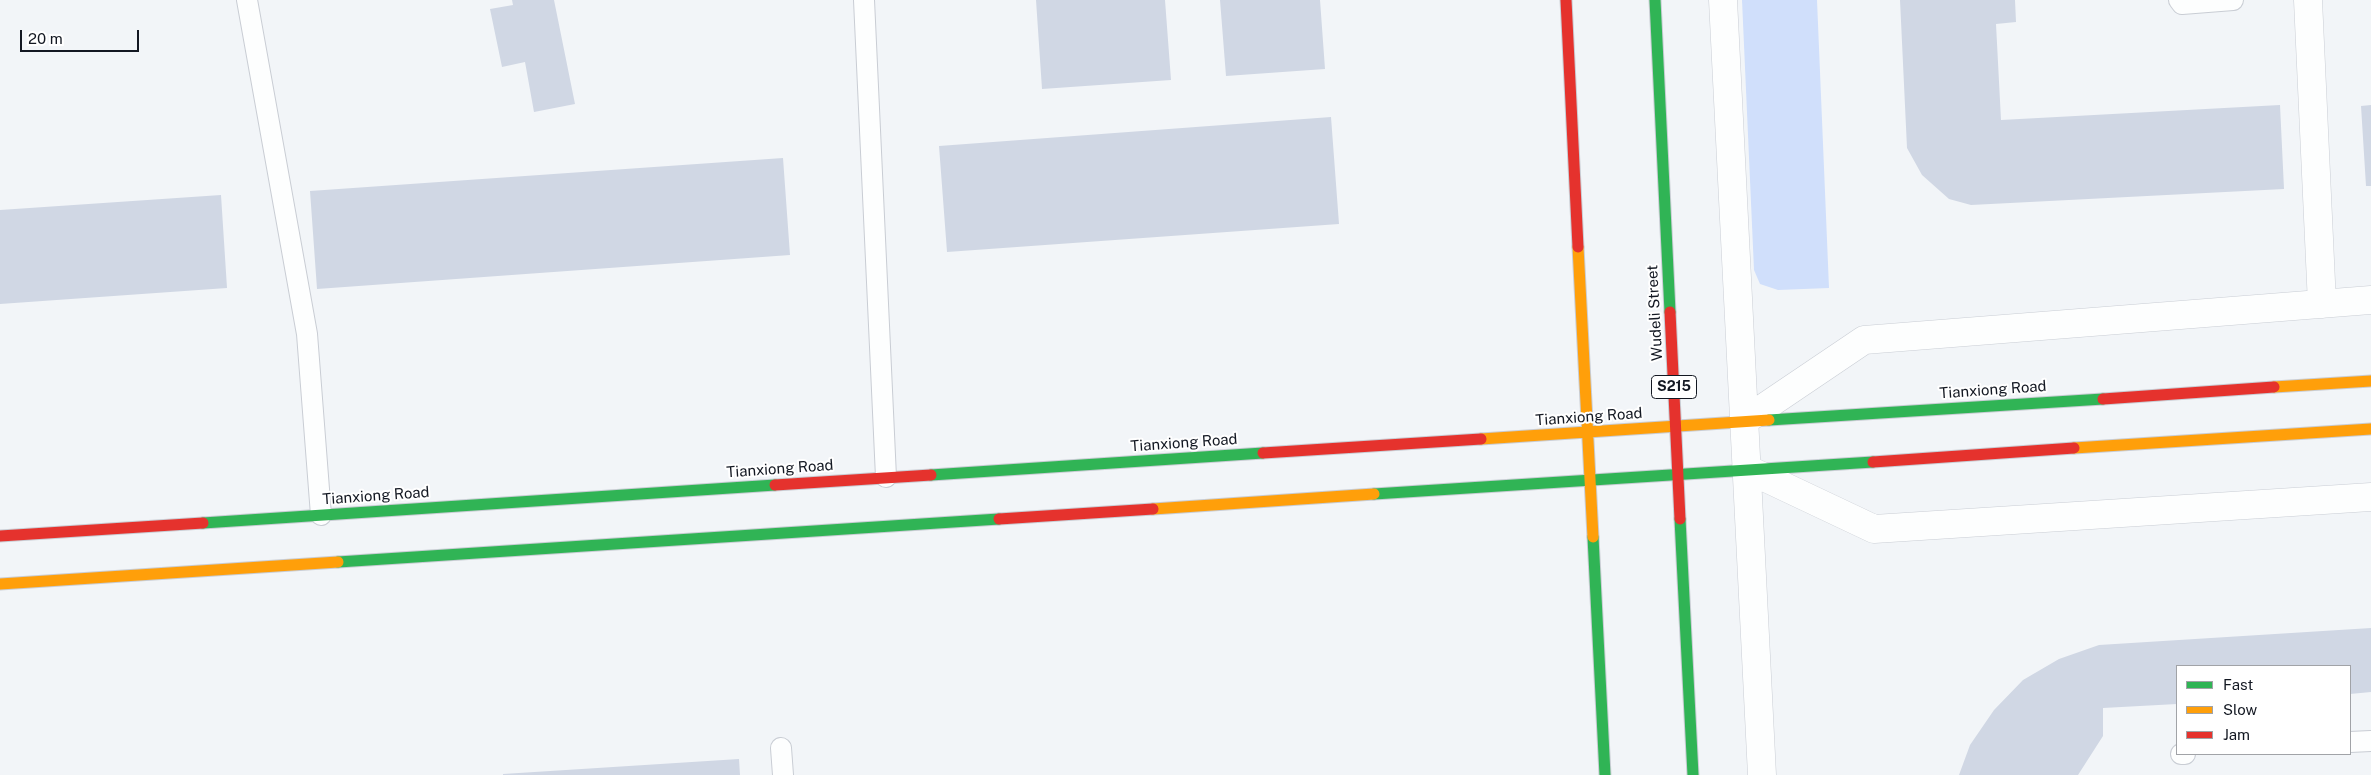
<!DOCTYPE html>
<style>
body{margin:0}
#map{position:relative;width:2371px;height:775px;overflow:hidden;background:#f2f5f8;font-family:"Public Sans",sans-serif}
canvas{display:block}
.legend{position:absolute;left:2176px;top:665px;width:175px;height:90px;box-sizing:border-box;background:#fff;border:1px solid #a1a3a7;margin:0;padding:6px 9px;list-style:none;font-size:15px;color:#131822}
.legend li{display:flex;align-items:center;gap:10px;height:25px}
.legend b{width:25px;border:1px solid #a1a3a7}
.scale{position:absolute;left:20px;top:30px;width:119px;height:22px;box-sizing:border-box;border:2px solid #131822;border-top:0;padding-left:6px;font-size:15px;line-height:18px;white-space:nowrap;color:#131822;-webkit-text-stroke:4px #fff;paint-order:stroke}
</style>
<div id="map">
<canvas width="2371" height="775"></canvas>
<ul class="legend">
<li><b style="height:6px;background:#30b455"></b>Fast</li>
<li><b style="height:6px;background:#ff9f0a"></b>Slow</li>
<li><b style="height:6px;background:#e5322d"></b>Jam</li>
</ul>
<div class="scale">20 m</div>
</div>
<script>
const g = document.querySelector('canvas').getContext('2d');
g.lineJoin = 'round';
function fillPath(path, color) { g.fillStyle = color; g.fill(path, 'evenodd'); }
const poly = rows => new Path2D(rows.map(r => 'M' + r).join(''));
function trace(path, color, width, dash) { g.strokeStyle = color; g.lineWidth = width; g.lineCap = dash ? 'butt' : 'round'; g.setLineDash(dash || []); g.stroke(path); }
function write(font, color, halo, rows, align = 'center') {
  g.font = font + ' "Public Sans",sans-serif'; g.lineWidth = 4; g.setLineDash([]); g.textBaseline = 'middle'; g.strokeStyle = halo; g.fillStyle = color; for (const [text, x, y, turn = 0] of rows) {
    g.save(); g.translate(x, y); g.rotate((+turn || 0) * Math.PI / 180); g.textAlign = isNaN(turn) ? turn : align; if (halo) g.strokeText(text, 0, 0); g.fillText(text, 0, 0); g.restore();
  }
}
const green = poly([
 [1742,0,1817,0,1829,288,1778,290,1760,284,1754,270]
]);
const building = poly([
 [512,0,554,0,575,104,534,112,525,62,502,67,490,9,513,5],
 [1036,0,1165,0,1171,80,1042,89],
 [1220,0,1320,0,1325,69,1226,76],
 [1900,0,2015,0,2016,22,1996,24,2001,120,2280,105,2284,189,1971,205,1949,199,1922,175,1907,148],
 [2371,105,2371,186,2366,186,2361,106],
 [1331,117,1339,224,947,252,939,146],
 [783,158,790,255,317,289,310,191],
 [221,195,227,288,0,304,0,210],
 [2371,628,2371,692,2350,694,2350,666,2177,666,2177,704,2103,708,2103,736,2078,775,1959,775,1970,745,1994,710,2023,680,2059,659,2099,645],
 [739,759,740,775,503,775,503,774]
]);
const lane = poly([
 [247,0,307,334,321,515],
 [864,0,886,477],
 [2179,0,2182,4,2233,0],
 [2350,742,2371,741],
 [781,748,783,775],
 [2181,754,2185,754]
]);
const street = poly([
 [1723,0,1762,775],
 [2308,0,2322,304],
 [1744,421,1864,340,2371,300],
 [1747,469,1874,529,2371,497]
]);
const fast = poly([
 [1655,0,1670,312],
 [1769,420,2103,399],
 [931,475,1263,453],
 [1374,494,1873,462],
 [1680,519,1693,775],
 [203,523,775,485],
 [1593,537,1605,775],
 [338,562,999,519]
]);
const slow = poly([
 [1578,247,1593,537],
 [2274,387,2371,381],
 [1481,439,1769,420],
 [2074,448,2371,429],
 [1153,509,1374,494],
 [0,584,338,562]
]);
const jam = poly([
 [1566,0,1578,247],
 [1670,312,1680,519],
 [2103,399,2274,387],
 [1263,453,1481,439],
 [1873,462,2074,448],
 [775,485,931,475],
 [999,519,1153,509],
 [0,536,203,523]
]);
const shields = [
 [1674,387,45]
];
const shieldNames = [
 ["S215",1674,387]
];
const streetNames = [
 ["Wudeli Street",1655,313,-93],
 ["Tianxiong Road",1993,390,-4],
 ["Tianxiong Road",1589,417,-4],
 ["Tianxiong Road",1184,443,-4],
 ["Tianxiong Road",780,469,-4],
 ["Tianxiong Road",376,496,-4]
];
fillPath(green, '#d0dffb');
fillPath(building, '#d0d7e4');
trace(lane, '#c9cdd4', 22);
trace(street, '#c9cdd4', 29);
trace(fast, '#c9cdd4', 13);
trace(slow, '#c9cdd4', 13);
trace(jam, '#c9cdd4', 13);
trace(lane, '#fdfefe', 20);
trace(street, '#fdfefe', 28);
trace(fast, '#30b455', 11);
trace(slow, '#ff9f0a', 11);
trace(jam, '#e5322d', 11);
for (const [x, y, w] of shields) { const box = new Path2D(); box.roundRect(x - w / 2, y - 11.5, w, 23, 4); g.fillStyle = '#fff'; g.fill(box); trace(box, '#131822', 1); }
write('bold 14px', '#131822', null, shieldNames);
write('15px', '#131822', '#fff', streetNames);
</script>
